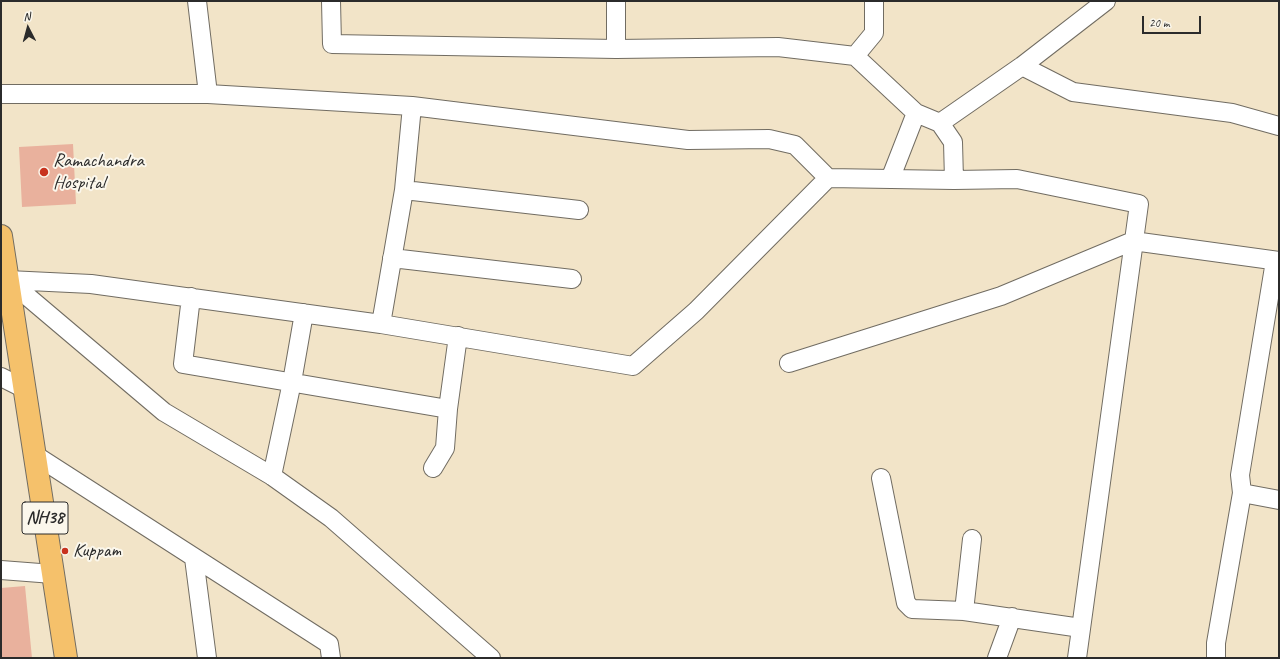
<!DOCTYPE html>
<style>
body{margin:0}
#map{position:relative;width:1280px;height:659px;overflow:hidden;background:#f2e4c8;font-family:Caveat,sans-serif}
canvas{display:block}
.frame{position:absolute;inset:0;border:2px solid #2b2b2b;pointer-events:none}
.north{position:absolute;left:8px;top:8px;width:40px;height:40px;-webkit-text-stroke:3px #fbf7ec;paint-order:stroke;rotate:354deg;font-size:11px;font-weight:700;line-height:16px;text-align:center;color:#2b2b2b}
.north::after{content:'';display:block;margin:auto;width:14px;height:18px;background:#2b2b2b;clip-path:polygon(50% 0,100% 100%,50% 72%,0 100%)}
.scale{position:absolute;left:1142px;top:16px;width:59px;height:18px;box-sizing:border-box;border:2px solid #2b2b2b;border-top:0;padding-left:5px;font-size:12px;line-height:14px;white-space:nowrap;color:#2b2b2b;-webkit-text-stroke:3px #fbf7ec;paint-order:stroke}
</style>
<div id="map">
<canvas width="1280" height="659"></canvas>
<div class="frame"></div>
<div class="north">N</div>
<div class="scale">20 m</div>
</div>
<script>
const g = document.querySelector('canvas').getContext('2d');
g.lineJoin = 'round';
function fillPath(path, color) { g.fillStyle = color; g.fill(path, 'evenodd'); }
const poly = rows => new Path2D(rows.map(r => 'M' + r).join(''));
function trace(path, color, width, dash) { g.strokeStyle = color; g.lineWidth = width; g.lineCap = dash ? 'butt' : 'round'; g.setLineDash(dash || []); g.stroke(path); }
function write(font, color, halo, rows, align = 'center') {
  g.font = font + ' Caveat,sans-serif'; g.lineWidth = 4; g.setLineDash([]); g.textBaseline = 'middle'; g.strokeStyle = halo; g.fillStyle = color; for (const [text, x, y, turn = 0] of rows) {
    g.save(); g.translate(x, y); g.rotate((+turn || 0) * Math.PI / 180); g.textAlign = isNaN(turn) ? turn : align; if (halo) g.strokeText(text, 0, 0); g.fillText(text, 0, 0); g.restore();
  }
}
const building = poly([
 [73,144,76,204,22,207,19,147],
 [25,586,32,658,1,658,1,588]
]);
const street = poly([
 [197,1,208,94],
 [331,1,332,44,616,49],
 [616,1,616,49,778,47,855,56,916,113,940,123,1022,66,1106,1],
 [855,56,874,33,874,1],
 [1022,66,1073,92,1232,113,1279,126],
 [1,94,208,94,412,106,688,140,769,139,795,145,828,178],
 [940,123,953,142,954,180,1017,179,1139,204,1077,658],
 [891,177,916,113],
 [404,190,579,210],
 [392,258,572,279],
 [1,277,8,280,91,284,381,324,633,366,696,311,828,178,954,180],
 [8,280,164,412,272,476,331,518,491,658],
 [191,297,183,364,448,409,458,336],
 [381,324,404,190,412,106],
 [789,363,1001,296,1133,241,1279,261],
 [1,377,25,389],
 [35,455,329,644,331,658],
 [433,468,445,448,448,409],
 [272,476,292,382,304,313],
 [881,478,906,603,912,609,964,611,1081,628],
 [1242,493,1279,500],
 [194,558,207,658],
 [1,570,53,574],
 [964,611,972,539],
 [997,658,1012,617],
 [1216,658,1216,643,1242,493,1240,475,1275,261]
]);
const highway = poly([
 [1,236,66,658]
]);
const markers = [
 [44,172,5,"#c8321e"],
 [65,551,4,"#c8321e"]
];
const shields = [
 [45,518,46]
];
const shieldNames = [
 ["NH38",45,518]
];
const poiNames = [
 ["Ramachandra",53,161],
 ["Hospital",53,183],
 ["Kuppam",73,551]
];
fillPath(building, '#e9b19d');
trace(street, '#716c62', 20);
trace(highway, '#716c62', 24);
trace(street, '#fff', 18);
trace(highway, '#f5c16b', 22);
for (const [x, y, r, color] of markers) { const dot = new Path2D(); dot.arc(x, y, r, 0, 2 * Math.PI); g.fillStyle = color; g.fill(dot); trace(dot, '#fbf7ec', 1.5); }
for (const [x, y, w] of shields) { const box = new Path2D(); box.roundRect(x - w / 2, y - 16, w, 32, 3); g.fillStyle = '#fbf7ec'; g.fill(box); trace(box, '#2b2b2b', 1); }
write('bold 18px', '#2b2b2b', null, shieldNames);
write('19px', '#2b2b2b', '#fbf7ec', poiNames, 'left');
</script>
